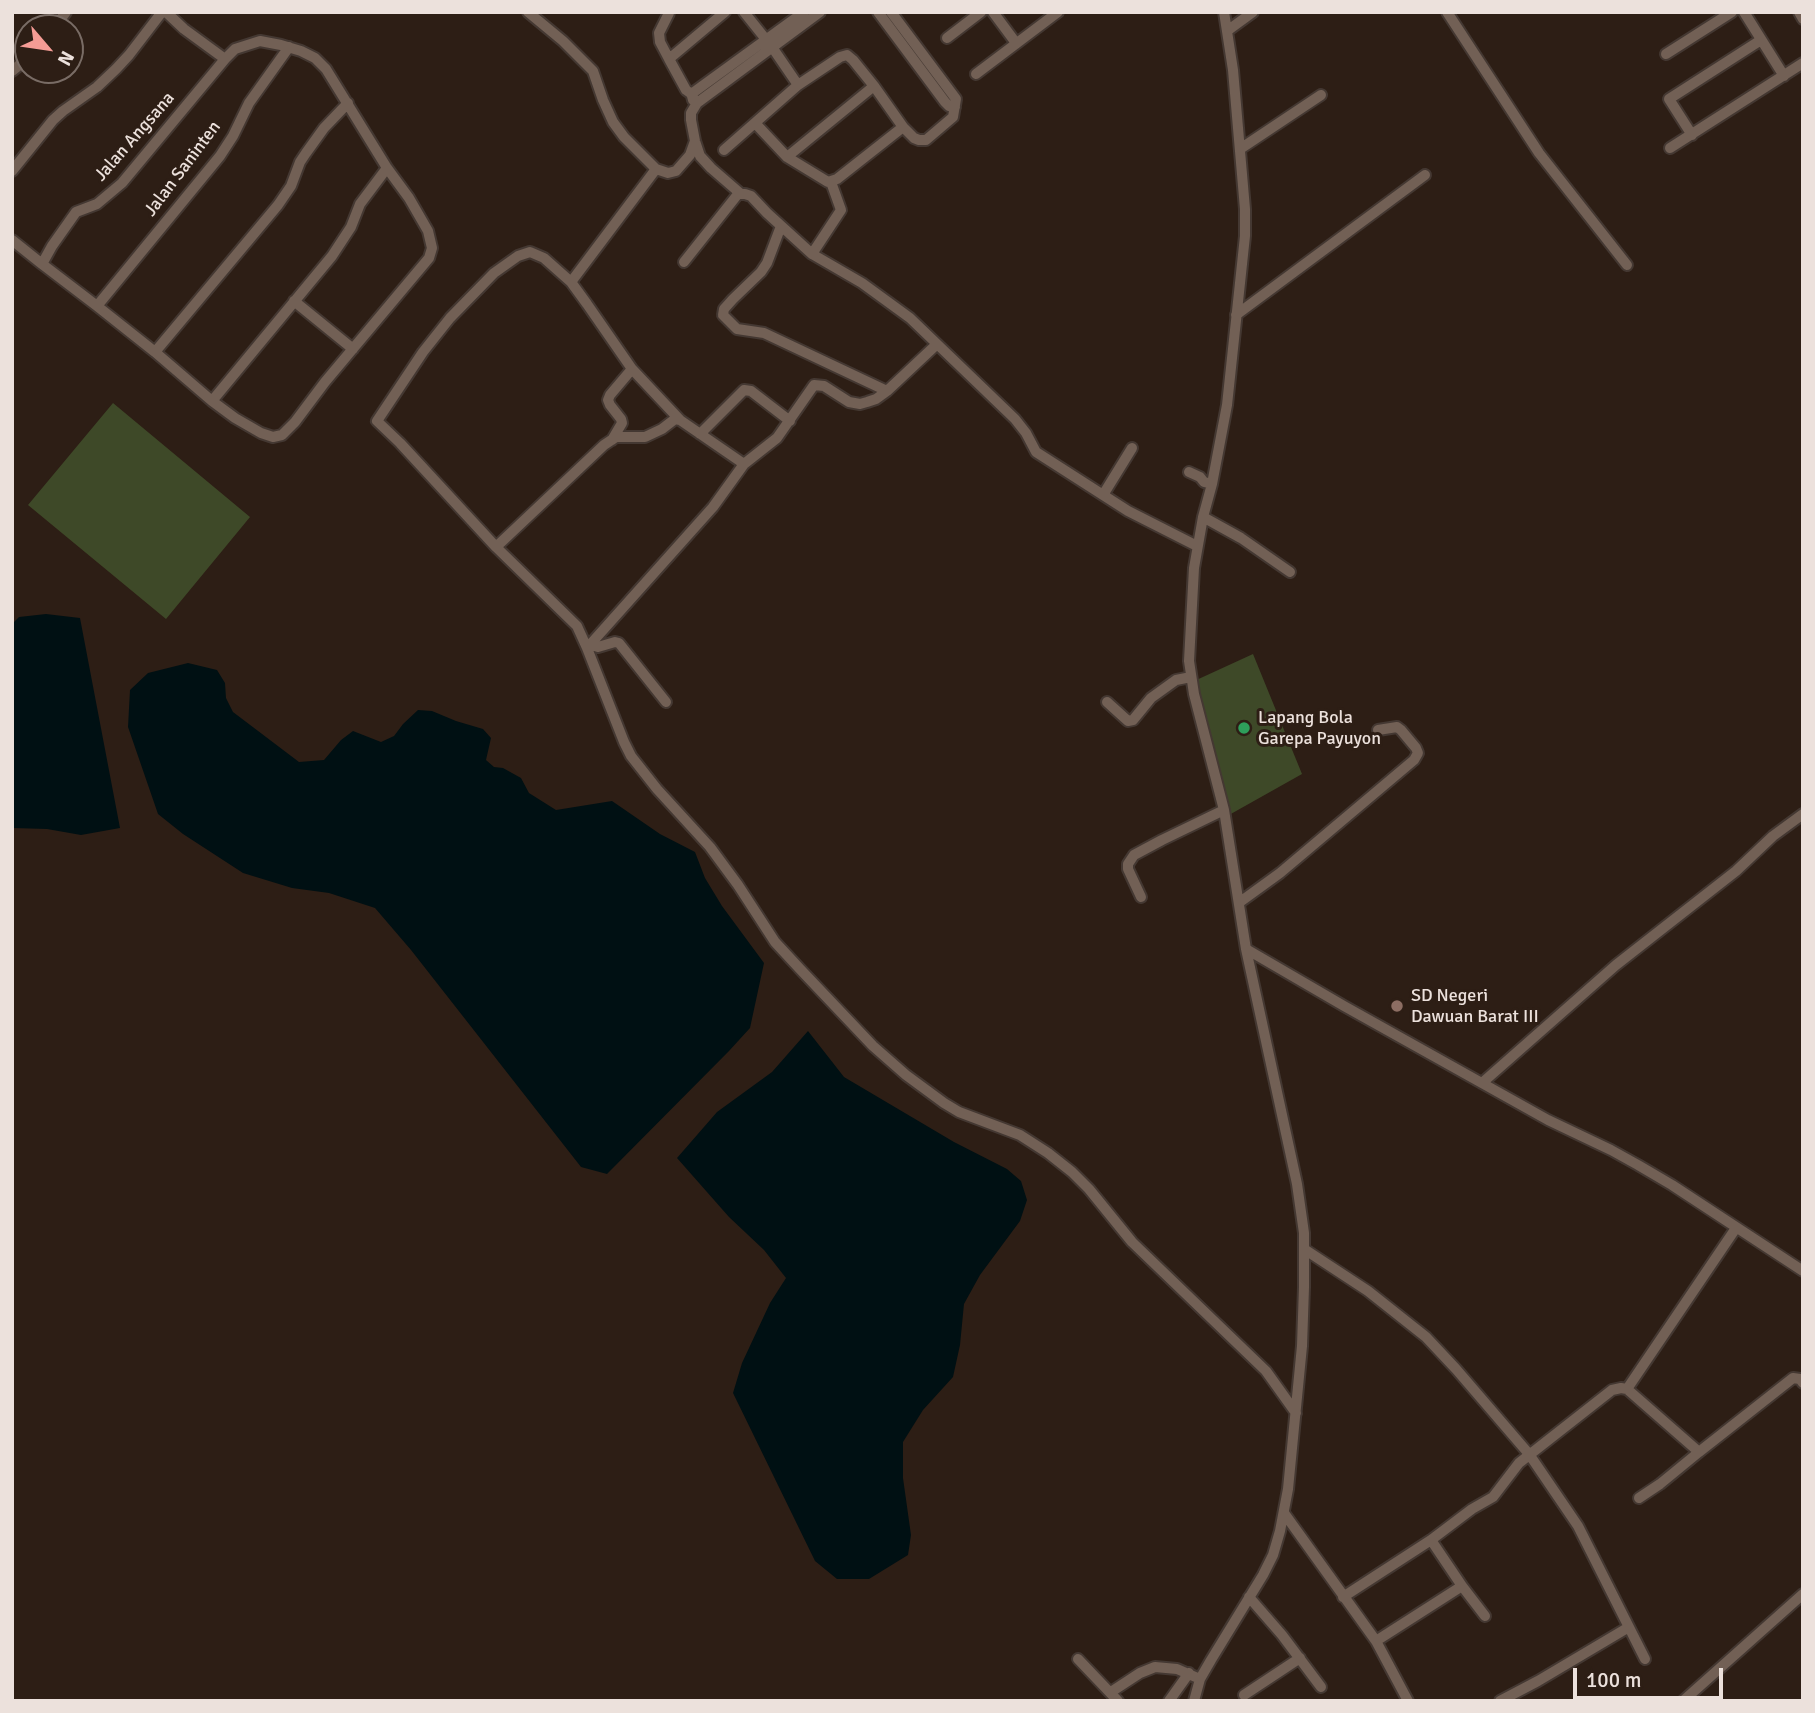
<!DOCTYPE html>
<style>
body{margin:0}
#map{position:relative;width:1815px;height:1713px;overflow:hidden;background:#2d1e15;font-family:Signika,sans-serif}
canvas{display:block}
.frame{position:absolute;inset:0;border:14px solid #ece1dc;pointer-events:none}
.north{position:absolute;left:14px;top:14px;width:70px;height:70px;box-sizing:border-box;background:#2d1e15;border:2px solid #796c65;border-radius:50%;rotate:119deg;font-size:19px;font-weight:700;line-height:28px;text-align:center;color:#ece1dc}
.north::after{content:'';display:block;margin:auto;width:24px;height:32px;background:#f59c95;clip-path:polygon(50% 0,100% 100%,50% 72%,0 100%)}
.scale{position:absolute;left:1573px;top:1668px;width:150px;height:32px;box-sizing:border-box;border:4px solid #ece1dc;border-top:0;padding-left:9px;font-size:21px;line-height:24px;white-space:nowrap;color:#ece1dc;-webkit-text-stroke:5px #2d1e15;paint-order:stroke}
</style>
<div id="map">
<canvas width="1815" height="1713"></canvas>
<div class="frame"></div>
<div class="north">N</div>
<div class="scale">100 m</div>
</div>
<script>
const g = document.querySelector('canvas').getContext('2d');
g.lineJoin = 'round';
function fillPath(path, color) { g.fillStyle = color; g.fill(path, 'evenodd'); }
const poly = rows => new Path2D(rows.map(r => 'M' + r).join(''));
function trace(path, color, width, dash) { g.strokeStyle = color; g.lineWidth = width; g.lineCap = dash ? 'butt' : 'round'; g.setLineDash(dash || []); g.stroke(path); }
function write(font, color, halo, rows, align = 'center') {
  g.font = font + ' Signika,sans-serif'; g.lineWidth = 6; g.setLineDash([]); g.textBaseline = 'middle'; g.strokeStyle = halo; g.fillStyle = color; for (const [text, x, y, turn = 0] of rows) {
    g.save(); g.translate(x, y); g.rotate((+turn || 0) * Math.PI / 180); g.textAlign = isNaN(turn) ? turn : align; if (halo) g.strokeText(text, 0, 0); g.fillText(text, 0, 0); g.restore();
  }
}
const green = poly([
 [113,403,250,517,166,619,28,505],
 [1253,654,1302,774,1229,815,1192,682]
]);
const water = poly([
 [46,614,80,618,120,828,81,835,47,829,12,828,12,624,19,617],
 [188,663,217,670,225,683,226,698,233,712,299,762,324,760,341,740,353,731,381,742,394,736,403,724,418,710,432,711,456,721,483,729,491,738,486,760,494,767,503,768,521,778,529,793,556,810,612,801,660,834,695,852,705,878,722,906,764,963,750,1028,729,1051,607,1174,581,1167,411,950,375,908,329,893,292,888,243,873,183,834,158,814,128,727,130,690,148,673],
 [808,1031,844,1077,954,1142,1007,1169,1021,1181,1027,1200,1020,1221,980,1275,964,1304,960,1345,953,1377,923,1410,903,1442,903,1478,911,1535,908,1555,869,1579,837,1579,815,1561,733,1393,742,1363,770,1303,786,1278,764,1250,729,1217,677,1158,717,1112,772,1072]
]);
const minor = poly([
 [166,12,184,29,225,59],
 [528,12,563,41,593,71,603,100,613,122,624,137,656,169,668,173,676,171,690,155,695,141],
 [744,12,772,47,798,85],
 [804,12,694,92,692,96,693,100,697,103,820,12],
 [878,12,945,102,949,106,955,107],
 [993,12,1016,43],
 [1447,12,1539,153,1627,265],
 [1744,12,1784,76],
 [1799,12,1803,19],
 [669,13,659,33,660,42,669,59,725,12],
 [54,28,66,12],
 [1227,31,1253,12],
 [947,38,981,12],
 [1666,54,1732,12],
 [669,59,686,90,693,95],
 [12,71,28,58],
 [976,74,1058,12],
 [697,103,691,113,691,120,695,141,700,156,711,168,741,194],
 [755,123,787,157,828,182,837,179,903,127],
 [1692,135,1669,99,1761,40],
 [1670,148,1803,63],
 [1240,149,1321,95],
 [724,150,798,85,840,57,847,55,853,60,874,86,903,127,914,138,919,140,926,140,953,117,956,99,891,12],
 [787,157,874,86],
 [12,171,53,120,63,111,97,87,116,69,129,55,162,12],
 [781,226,767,263,761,272,733,299,724,309,723,315,737,329,764,333,887,391],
 [12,240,42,264,97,306,155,352,212,401,235,418,261,433,273,437,282,435,295,422,325,382,429,258,432,248,428,231,409,198,387,168,326,69,315,58,301,51,281,45,260,41,235,49,225,59,122,183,97,204,76,212,52,246,42,264],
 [812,254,841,210,831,182],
 [684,262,738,194,745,194,751,196,767,213,812,254,862,283,910,318,1015,419,1026,433,1036,452,1128,511,1197,546],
 [571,282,656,169],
 [294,301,353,349],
 [97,306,220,156,233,136,249,103,289,47],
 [1236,315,1425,175],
 [155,352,278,205,291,186,300,162,306,153,324,128,348,103],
 [632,369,680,420],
 [212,401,332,256,351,227,360,204,387,168],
 [700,434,744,390,751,391,790,421],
 [612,440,622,423,621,419,610,405,608,400,610,395,632,369,587,304,571,282,544,258,530,252,518,256,494,273,450,318,423,352,377,421,400,443,496,547,577,626,587,648,624,742,631,756,657,789,710,847,738,885,775,942,800,969,873,1046,906,1075,944,1103,959,1112,1020,1135,1048,1153,1072,1172,1089,1189,1132,1242,1266,1371,1296,1413],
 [1189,472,1200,477,1204,482,1212,484],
 [1103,495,1132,448],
 [1203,517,1241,538,1290,572],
 [496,547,604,445,616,437,645,437,662,429,675,419,680,420,744,464],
 [589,644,598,647,615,642,619,643,666,702],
 [587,648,713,507,744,464,777,438,814,385,824,386,849,402,860,404,867,402,876,399,887,391,936,345],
 [1107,702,1128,721,1133,720,1151,698,1176,680,1191,677],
 [1141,897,1128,869,1128,864,1134,855,1162,840,1224,810],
 [1240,902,1280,873,1414,760,1418,753,1416,748,1401,730,1397,727,1378,730],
 [1246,949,1344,1006,1548,1120,1611,1150,1638,1165,1672,1185,1803,1271],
 [1482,1083,1616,965,1736,871,1773,836,1803,814],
 [1304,1249,1368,1291,1426,1337,1456,1369,1529,1454,1578,1526,1645,1659],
 [1627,1389,1736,1228],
 [1639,1498,1660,1484,1699,1452],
 [1284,1513,1376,1641,1408,1701],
 [1462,1586,1485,1616],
 [1249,1597,1282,1635,1321,1687],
 [1343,1597,1431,1540,1472,1509,1493,1497,1519,1463,1612,1390,1621,1388,1627,1389,1699,1452,1793,1378,1800,1379,1803,1383],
 [1376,1641,1462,1586,1431,1540],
 [1078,1659,1118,1701],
 [1111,1692,1140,1673,1155,1667,1177,1669,1200,1679],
 [1244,1695,1300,1658],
 [1169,1701,1189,1673],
 [1194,1701,1200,1679,1211,1660,1263,1575,1273,1555,1280,1531,1288,1489,1302,1346,1304,1287,1304,1233,1297,1184,1246,949,1224,810,1194,694,1189,661,1194,568,1203,517,1212,484,1227,405,1245,236,1245,209,1233,70,1224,12],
 [1500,1701,1538,1681,1629,1627],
 [1683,1701,1803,1594]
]);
const markers = [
 [1244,728,7,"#2e9e5b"],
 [1397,1006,7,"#8d6e63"]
];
const streetNames = [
 ["Jalan Angsana",135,137,-49],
 ["Jalan Saninten",183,169,-53]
];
const poiNames = [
 ["Lapang Bola",1258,718],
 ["Garepa Payuyon",1258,739],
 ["SD Negeri",1411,996],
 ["Dawuan Barat III",1411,1017]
];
fillPath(green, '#3e4928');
fillPath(water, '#001013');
trace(minor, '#443832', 14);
trace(minor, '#726055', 10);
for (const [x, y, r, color] of markers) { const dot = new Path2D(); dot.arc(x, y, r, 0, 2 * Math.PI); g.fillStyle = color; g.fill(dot); trace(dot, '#2d1e15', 2.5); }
write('18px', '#ece1dc', '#2d1e15', streetNames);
write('18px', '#ece1dc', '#2d1e15', poiNames, 'left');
</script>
